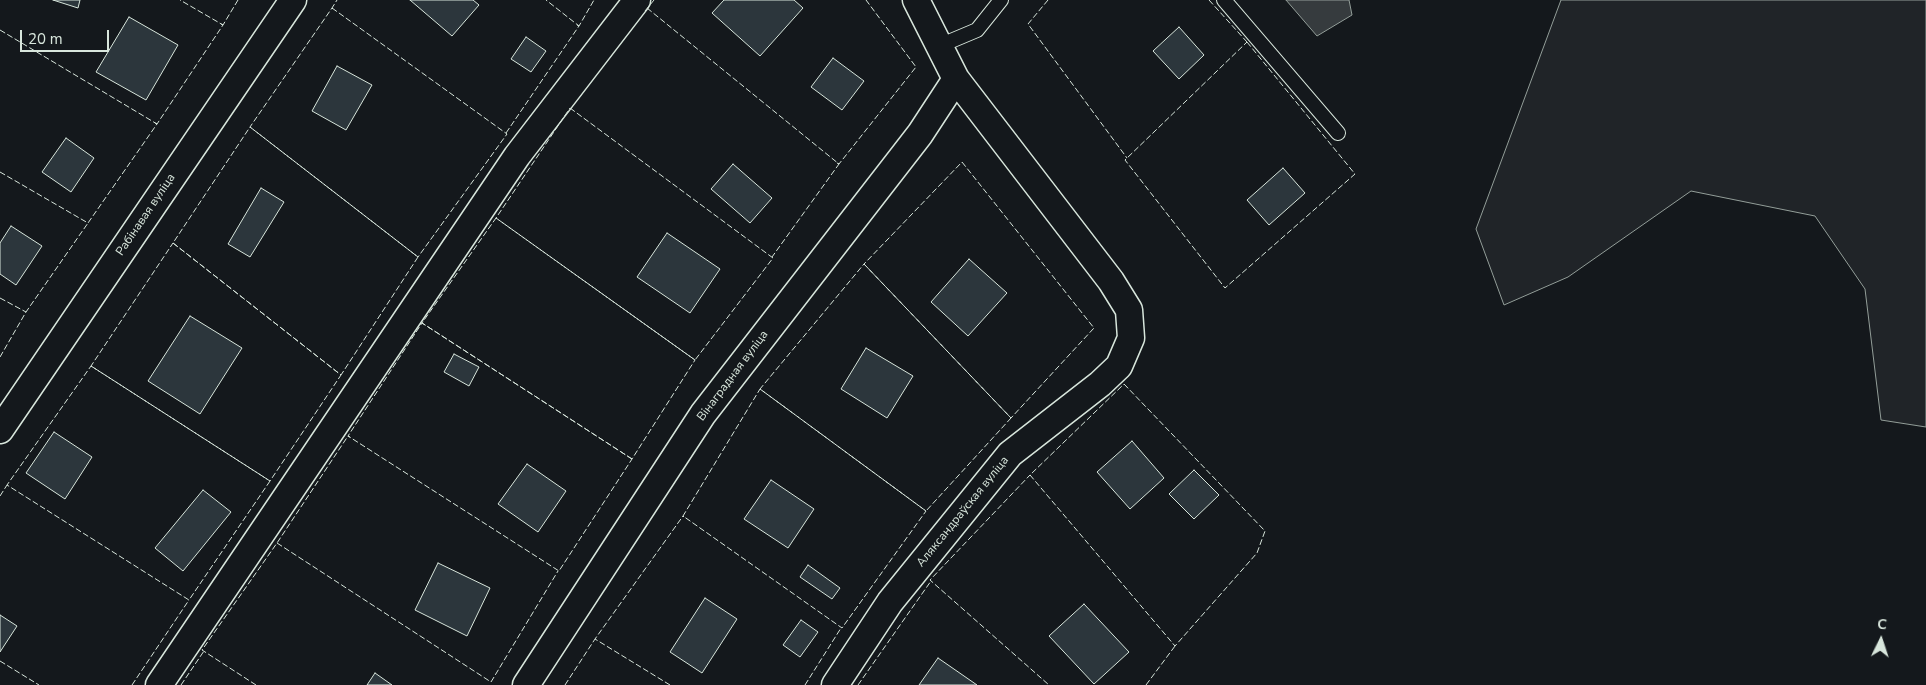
<!DOCTYPE html>
<meta charset="utf-8">
<style>
body{margin:0}
#map{position:relative;width:1926px;height:685px;overflow:hidden;background:#14181c;font-family:"Nunito Sans",sans-serif}
canvas{display:block}
.north{position:absolute;left:1856px;top:615px;width:50px;height:50px;-webkit-text-stroke:4px #14181c;paint-order:stroke;rotate:4deg;font-size:14px;font-weight:700;line-height:20px;text-align:center;color:#d8e6dc}
.north::after{content:'';display:block;margin:auto;width:18px;height:22px;background:#d8e6dc;clip-path:polygon(50% 0,100% 100%,50% 72%,0 100%)}
.scale{position:absolute;left:20px;top:30px;width:89px;height:22px;box-sizing:border-box;border:2px solid #d8e6dc;border-top:0;padding-left:6px;font-size:15px;line-height:18px;white-space:nowrap;color:#d8e6dc;-webkit-text-stroke:4px #14181c;paint-order:stroke}
</style>
<div id="map">
<canvas width="1926" height="685"></canvas>
<div class="north">С</div>
<div class="scale">20 m</div>
</div>
<script>
const g = document.querySelector('canvas').getContext('2d');
g.lineJoin = 'round';
function fillPath(path, color) { g.fillStyle = color; g.fill(path, 'evenodd'); }
const poly = rows => new Path2D(rows.map(r => 'M' + r).join(''));
function trace(path, color, width, dash) { g.strokeStyle = color; g.lineWidth = width; g.lineCap = dash ? 'butt' : 'round'; g.setLineDash(dash || []); g.stroke(path); }
function write(font, color, halo, rows, align = 'center') {
  g.font = font + ' "Nunito Sans",sans-serif'; g.lineWidth = 4; g.setLineDash([]); g.textBaseline = 'middle'; g.strokeStyle = halo; g.fillStyle = color; for (const [text, x, y, turn = 0] of rows) {
    g.save(); g.translate(x, y); g.rotate((+turn || 0) * Math.PI / 180); g.textAlign = isNaN(turn) ? turn : align; if (halo) g.strokeText(text, 0, 0); g.fillText(text, 0, 0); g.restore();
  }
}
const green = poly([
 [1561,0,1926,0,1926,427,1881,420,1865,289,1815,216,1691,191,1568,277,1504,305,1476,229,1561,0]
]);
const water = poly([
 [1286,0,1349,0,1352,15,1317,36,1286,0]
]);
const building = poly([
 [53,0,80,0,78,8,53,0],
 [410,0,473,0,479,5,452,36,410,0],
 [724,0,794,0,803,8,760,56,712,13,724,0],
 [129,17,178,45,146,100,96,72,129,17],
 [1179,27,1204,55,1179,79,1153,51,1179,27],
 [526,37,546,51,531,72,511,59,526,37],
 [833,58,864,81,842,110,811,87,833,58],
 [337,66,372,85,346,130,312,111,337,66],
 [66,138,94,158,71,192,42,172,66,138],
 [733,164,772,198,750,223,711,189,733,164],
 [1283,168,1305,193,1269,225,1247,200,1283,168],
 [261,188,284,202,250,257,228,244,261,188],
 [11,226,42,246,16,285,0,274,0,243,11,226],
 [667,233,720,269,690,313,637,277,667,233],
 [969,259,1007,293,968,336,931,302,969,259],
 [190,316,242,348,200,414,148,381,190,316],
 [866,348,913,376,887,418,841,389,866,348],
 [454,354,479,367,469,386,444,372,454,354],
 [54,432,92,457,65,499,26,473,54,432],
 [1132,441,1164,478,1130,509,1097,472,1132,441],
 [527,464,566,491,538,532,498,504,527,464],
 [1194,470,1219,495,1194,519,1169,494,1194,470],
 [771,480,814,509,788,548,744,519,771,480],
 [203,490,231,512,183,571,155,548,203,490],
 [438,563,490,588,467,636,415,610,438,563],
 [808,565,840,588,832,599,800,577,808,565],
 [705,598,737,619,702,673,670,652,705,598],
 [1084,604,1129,652,1094,684,1049,636,1084,604],
 [0,615,17,626,0,652,0,615],
 [801,620,818,632,800,657,783,645,801,620],
 [938,658,977,685,919,685,938,658],
 [375,673,392,685,367,685,375,673]
]);
const service = poly([
 [1224,0,1338,133],
 [939,46,977,30,1001,0]
]);
const minor = poly([
 [0,430,293,0],
 [159,685,517,156,637,0],
 [526,685,703,414,920,134,956,79],
 [835,685,890,602,1010,454,1100,384,1119,366,1131,338,1129,310,1111,281,956,79,916,0]
]);
const fence = poly([
 [1048,0,1028,24,1127,158],
 [1209,0,1247,42,1245,44],
 [332,8,507,134,418,257,250,127,332,8],
 [647,8,839,164,772,257],
 [333,9,332,8,337,0],
 [645,11,654,0],
 [221,24,223,25,238,0],
 [577,25,579,26,594,0],
 [0,30,157,124,88,223,0,172],
 [1247,42,1355,174,1225,288,1125,160,1247,42],
 [570,108,773,258,695,360,496,218,570,108],
 [155,123,157,124,223,25,180,0],
 [250,127,418,257,341,375,173,243,250,127],
 [506,133,579,26,546,0],
 [962,162,1094,328,1011,418,864,264,962,162],
 [837,163,839,164,916,67,866,0],
 [173,243,341,375,270,481,91,366,173,243],
 [864,264,1011,418,926,511,760,389,864,264],
 [0,298,26,312],
 [0,357,26,312,88,223],
 [91,366,270,481,189,600,7,485,91,366],
 [1124,384,1265,531,1257,553,1175,646,1030,475,1124,384],
 [760,389,926,511,842,628,683,516,760,389],
 [632,459,422,323,348,436,559,571,632,459,695,360,496,218,422,323,632,459],
 [1031,476,1030,475,930,580,1049,685],
 [0,496,7,485],
 [277,543,491,682,558,571],
 [0,661,39,685],
 [132,685,189,600],
 [181,685,204,651],
 [256,685,202,650,277,543,348,436,350,437],
 [565,685,595,639],
 [670,685,595,639,683,516,684,517],
 [805,685,841,628],
 [858,685,931,581],
 [1146,685,1175,646,1173,644]
]);
const streetNames = [
 ["Рабінавая вуліца",146,215,-56],
 ["Вінаградная вуліца",733,376,-53],
 ["Аляксандраўская вуліца",963,512,-51]
];
fillPath(green, '#202428');
trace(green, '#939e99', 1);
fillPath(water, '#363b3e');
trace(water, '#939e99', 1);
fillPath(building, '#2c363c');
trace(building, '#d8e6dc', 1);
trace(service, '#d8e6dc', 16);
trace(minor, '#d8e6dc', 29);
trace(service, '#14181c', 14);
trace(minor, '#14181c', 26);
trace(fence, '#d8e6dc', 1, [6, 2.5]);
write('12px', '#d8e6dc', '#14181c', streetNames);
</script>
